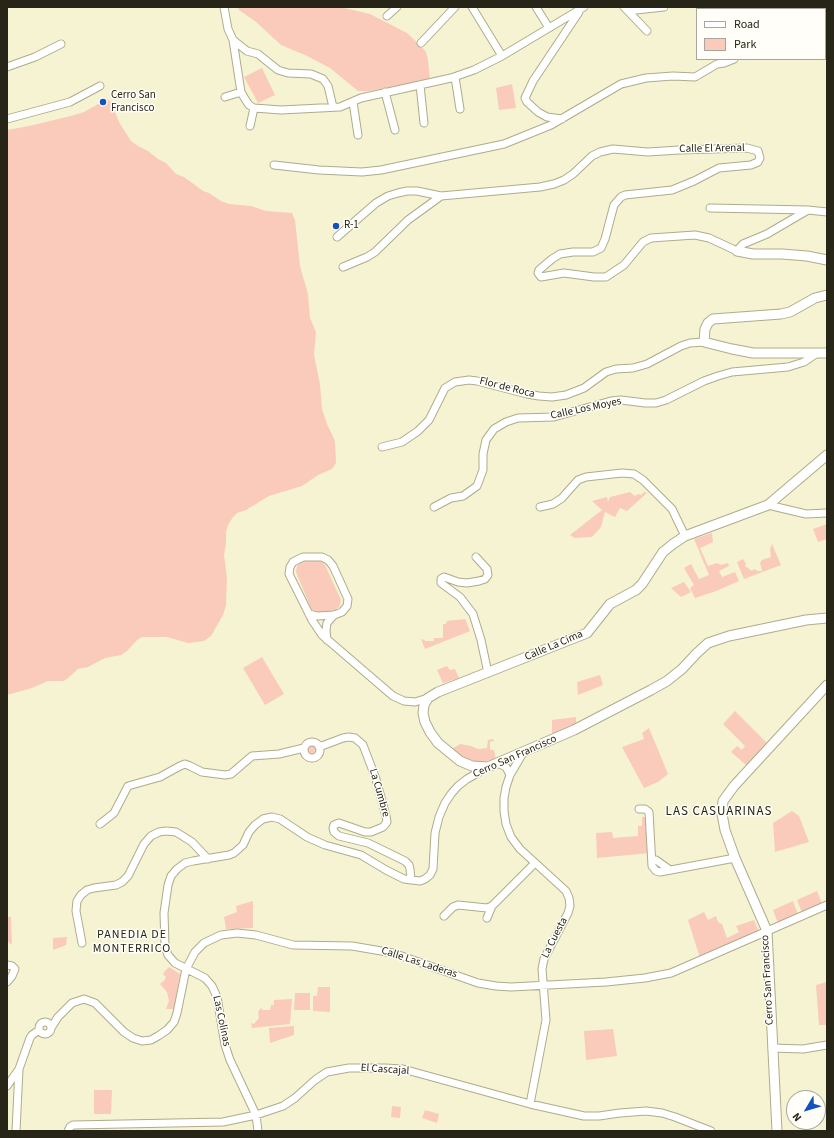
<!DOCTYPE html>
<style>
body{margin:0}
#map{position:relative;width:834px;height:1138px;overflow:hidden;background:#f5f3d1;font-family:"Source Sans 3",sans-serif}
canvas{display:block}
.frame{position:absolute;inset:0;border:8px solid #262518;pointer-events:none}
.legend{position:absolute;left:696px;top:8px;width:130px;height:52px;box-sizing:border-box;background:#fffef8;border:1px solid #a8a79e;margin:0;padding:5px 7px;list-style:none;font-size:12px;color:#262518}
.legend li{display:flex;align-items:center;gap:8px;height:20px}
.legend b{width:20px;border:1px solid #a8a79e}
.north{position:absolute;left:786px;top:1090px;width:40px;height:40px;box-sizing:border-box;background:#fffef8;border:1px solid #a8a79e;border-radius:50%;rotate:232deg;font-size:11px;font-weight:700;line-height:16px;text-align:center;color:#262518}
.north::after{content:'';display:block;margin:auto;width:14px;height:18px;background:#1352bd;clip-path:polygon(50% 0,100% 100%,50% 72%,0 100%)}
</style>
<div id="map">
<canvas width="834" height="1138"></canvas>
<div class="frame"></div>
<ul class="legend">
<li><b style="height:5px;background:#fff"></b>Road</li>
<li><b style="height:11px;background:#facbbb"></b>Park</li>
</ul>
<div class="north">N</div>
</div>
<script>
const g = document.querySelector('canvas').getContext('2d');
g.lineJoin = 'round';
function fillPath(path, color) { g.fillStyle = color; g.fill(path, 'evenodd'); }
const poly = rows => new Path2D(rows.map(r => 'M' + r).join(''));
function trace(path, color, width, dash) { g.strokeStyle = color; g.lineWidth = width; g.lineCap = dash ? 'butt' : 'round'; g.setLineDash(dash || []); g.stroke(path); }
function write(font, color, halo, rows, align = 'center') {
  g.font = font + ' "Source Sans 3",sans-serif'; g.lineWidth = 3; g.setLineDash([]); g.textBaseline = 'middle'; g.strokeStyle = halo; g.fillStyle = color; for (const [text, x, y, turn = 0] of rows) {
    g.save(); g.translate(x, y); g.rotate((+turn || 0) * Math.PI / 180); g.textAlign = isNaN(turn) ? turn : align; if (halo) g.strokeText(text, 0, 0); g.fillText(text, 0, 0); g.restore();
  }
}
const green = poly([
 [238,7,340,7,370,14,407,33,420,45,426,52,428,60,430,80,369,91,358,91,330,68,305,55,281,45,256,22,239,10],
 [262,68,275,95,258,103,244,77],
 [512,84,516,108,499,110,496,88],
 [107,99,111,102,119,122,131,141,138,146,148,151,158,159,166,163,176,174,184,177,203,191,209,193,221,201,229,204,251,206,266,211,292,213,295,220,300,266,308,294,310,318,316,332,314,355,320,384,322,409,327,424,335,441,336,463,332,469,318,475,302,486,269,496,246,510,237,513,233,517,228,525,226,532,226,543,224,555,227,578,226,605,223,615,211,636,204,641,188,643,167,637,142,637,137,640,127,651,121,655,105,658,88,667,78,669,67,679,63,681,48,681,32,688,7,695,7,130,29,126,71,116,84,112],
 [630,492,635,496,638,494,641,495,644,492,647,493,627,511,620,508,615,517,605,512,601,527,592,537,575,538,570,535,602,510,603,511,592,501,607,497,608,502,610,497],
 [827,524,827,539,818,542,813,529],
 [712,533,713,542,700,548,708,566,717,563,721,565,728,563,729,566,719,571,722,577,735,572,739,581,716,591,695,598,690,588,694,585,684,568,691,564,699,579,709,575,694,539],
 [772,544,781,565,744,579,737,562,743,559,746,564,745,566,752,571,754,569,758,571,762,571,760,563,762,560,771,557,770,549],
 [317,559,322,560,325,565,341,600,339,607,335,610,318,613,313,611,310,606,296,572,297,566,301,562],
 [684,582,691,592,681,597,671,588],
 [465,619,470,631,425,649,421,639,425,640,425,641,434,641,434,638,443,638,443,624,446,624,447,621],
 [262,657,284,694,265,705,243,668],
 [447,666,450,670,455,669,459,678,443,683,437,670],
 [600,675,603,685,578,695,577,682],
 [735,711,768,744,747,766,731,752,737,746,742,750,745,746,723,724],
 [576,717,576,724,552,735,552,720],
 [649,728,668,774,658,782,644,788,622,747,644,739,642,733],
 [493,739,494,741,490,742,490,750,494,750,496,760,476,762,465,759,450,750,460,744,471,746,478,749,487,748,488,740],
 '304 750a8 8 0 1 1 16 0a8 8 0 1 1-16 0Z',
 [792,811,799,816,809,842,775,852,773,823],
 [642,817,645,817,647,819,650,853,597,858,596,833,612,832,613,838,638,836,638,826,642,826],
 [817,891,823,906,803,915,797,900],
 [253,901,253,928,226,929,224,917,237,912,236,906],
 [793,901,799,917,779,926,773,910],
 [704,912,708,920,716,916,718,922,722,924,727,938,739,932,736,926,754,920,759,932,700,958,688,920],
 [7,917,11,917,12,945,7,941],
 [67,937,66,945,53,950,53,938],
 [169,967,180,974,174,1009,166,1009,169,1001,167,992,160,984,164,981,166,977,163,974,165,971],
 [827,982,827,1025,819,1025,816,985],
 [318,987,330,987,330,1012,313,1011,313,996,317,996],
 [295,993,310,993,310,1010,294,1010],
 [292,999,290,1024,252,1028,251,1023,254,1024,259,1018,258,1012,261,1008,263,1010,270,1010,271,1005,274,1005,274,1000],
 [294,1026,294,1035,270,1043,269,1028],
 [613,1029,617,1056,586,1060,584,1031],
 [94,1090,112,1090,111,1114,94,1114],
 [392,1106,401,1107,400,1118,391,1117],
 [425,1110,439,1114,437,1123,422,1118]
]);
const street = poly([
 [224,7,228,29,233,40,241,92,245,99,249,105,254,108,281,110,340,107,361,98,451,78,474,70,502,56,584,7],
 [472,7,502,56],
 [536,7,549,28],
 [624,7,628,9,636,10,664,7],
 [625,8,647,31],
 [387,16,397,7],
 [233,40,247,51,258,54,278,70,288,73,311,74,323,79,328,86,333,107],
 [421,43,455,7],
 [7,67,35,57,61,44],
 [455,77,460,109],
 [420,85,424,123],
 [385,92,395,130],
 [225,97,241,92],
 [353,102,358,135],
 [7,119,70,102,100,86],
 [562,119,547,117,538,112,527,102,525,98,533,81,579,12],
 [250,126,254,108],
 [274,165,319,170,362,172,381,170,504,144,551,125,621,84,646,78,673,76,695,77,717,64,724,63,734,59],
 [808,210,827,212],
 [337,237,376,203,388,196,398,193,407,191,417,191,441,196,540,187,554,184,564,180,573,174,592,156,600,152,613,149,648,152,679,150,747,148,758,151,760,158,758,162,751,165,719,168,694,181,672,190,625,195,621,197,614,205,605,239,601,248,593,252,573,252,560,254,552,259,539,270,538,273,541,277,564,273,594,277,606,277,624,265,643,242,651,238,695,235,709,238,737,251,743,244,767,234,808,210,710,208],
 [343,267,367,257,375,252,408,220,441,196],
 [382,447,402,442,418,431,429,420,445,388,455,382,469,380,477,381,527,394,539,396,552,397,566,395,584,388,606,372,616,369,633,368,647,364,681,346,690,343,704,342],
 [768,505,806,514,827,513],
 [434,507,451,498,463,496,477,486,483,470,483,454,486,440,494,429,506,422,518,418,554,417,611,401,621,400,645,403,656,403,666,400,704,381,718,376,732,372,788,367,804,362,817,353],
 [540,507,553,504,562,498,578,480,586,477,622,473,634,474,643,480,672,509,685,536],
 [476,557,487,569,488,575,485,579,479,581,467,583,458,582,444,577,441,579,441,583,460,597,473,614,481,640,488,673],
 [309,614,317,616,334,615,342,612,347,606,348,599,333,566,328,560,322,557,303,557,293,562,290,567,289,574,312,620,322,635,393,696,404,701,415,702,428,698],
 [327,640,326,630,327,623,334,615],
 '304 750a8 8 0 1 1 16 0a8 8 0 1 1-16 0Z',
 [319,747,343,738,349,737,355,738,363,745,376,779,386,816,387,822,383,827,371,832,365,832,339,823,334,825,333,828,334,832,339,836,368,843,405,861,409,865,410,869,411,880],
 [523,753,510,775,506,787,504,798,504,811,506,824,511,837,520,849,566,891,569,898,570,906,568,913,544,959,542,969,546,1020,530,1104],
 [498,763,506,767,510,775],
 [639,809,645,809,649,812,652,866,656,871,660,872,735,858],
 [100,824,114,813,128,786,160,777,180,766,185,764,190,766,202,772,225,775,231,774,252,756,279,754,304,748],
 [652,861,656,860,670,870],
 [492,906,535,863],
 [444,916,453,907,458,905,487,908,492,906,487,918],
 [82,943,76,911,77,901,81,895,87,890,94,888,116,885,122,882,128,876,144,844,151,836,159,832,166,831,176,832,192,842,208,859],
 [7,965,12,966,15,969,12,976,7,982],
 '39 1028a6 6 0 1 1 12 0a6 6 0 1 1-12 0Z',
 [51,1028,58,1017,72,1003,84,999,95,1003,124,1032,133,1038,142,1041,151,1040,158,1036,167,1030,174,1022,177,1013,186,969,195,952,204,943,221,935,237,933,256,935,293,945,352,946,393,953,478,983,496,986,511,987,606,982,645,978,671,973,827,905],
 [772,1048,803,1049,827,1045],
 [7,1086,19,1069,30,1038,32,1035,39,1030],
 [16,1131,19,1069],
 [68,1131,70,1127,73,1125,223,1122,256,1115,283,1106,295,1098,315,1080,327,1072,349,1068,385,1068,403,1069,530,1104,584,1116,599,1116,620,1113,646,1111,662,1113,675,1117,711,1131],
 [258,1131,256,1115,230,1060,225,1045,217,997,212,986,205,978,175,963,168,955,165,946,164,913,168,885,171,876,177,869,185,863,193,861,229,855,234,853,243,845,249,832,255,825,263,819,272,817,280,819,307,837,325,845,361,855,386,870,404,879,420,881,425,879,430,875,433,869,435,833,439,817,445,803,451,794,458,786,467,779,488,767]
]);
const secondary = poly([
 [737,251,753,254,782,254,807,256,827,260],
 [827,295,815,298,790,312,781,314,713,319,708,323,705,329,704,342,732,349,753,353,827,353],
 [827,455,768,505,685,536,673,544,663,552,642,584,636,590,610,604,587,633,438,692,428,698,424,705,423,713,425,722,430,732,438,743,460,761,472,766,488,767,574,730,651,690,667,681,682,669,697,653,708,643,729,636,806,620,827,618],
 [777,1131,767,931,735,858,725,830,722,814,723,801,734,786,827,685]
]);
const markers = [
 [103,102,4,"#1352bd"],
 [336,226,4,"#1352bd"]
];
const poiNames = [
 ["Cerro San",111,96],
 ["Francisco",111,109],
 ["R-1",344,226]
];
const streetNames = [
 ["Calle El Arenal",712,149,-1],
 ["Flor de Roca",507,388,14],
 ["Calle Los Moyes",586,409,-12],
 ["Calle La Cima",554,646,-23],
 ["Cerro San Francisco",515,757,-24],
 ["La Cumbre",379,793,74],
 ["La Cuesta",555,938,-63],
 ["Calle Las Laderas",419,963,18],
 ["Cerro San Francisco",768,980,-93],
 ["Las Colinas",221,1021,78],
 ["El Cascajal",385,1070,4]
];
const neighbourhoodNames = [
 ["PANEDIA DE",132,935],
 ["MONTERRICO",132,949]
];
const quarterNames = [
 ["LAS CASUARINAS",719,812]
];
fillPath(green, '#facbbb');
trace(street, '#aeac8c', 9);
trace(secondary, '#aeac8c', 11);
trace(street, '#fff', 7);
trace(secondary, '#fff', 9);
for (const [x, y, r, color] of markers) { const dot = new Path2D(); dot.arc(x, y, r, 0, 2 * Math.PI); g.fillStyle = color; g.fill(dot); trace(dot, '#fffef8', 1.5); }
write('11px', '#262518', '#fffef8', poiNames, 'left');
write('11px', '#262518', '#fffef8', streetNames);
g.letterSpacing = '1px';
write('12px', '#262518', '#fffef8', neighbourhoodNames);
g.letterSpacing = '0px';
g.letterSpacing = '1px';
write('13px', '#262518', '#fffef8', quarterNames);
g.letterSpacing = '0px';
</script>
